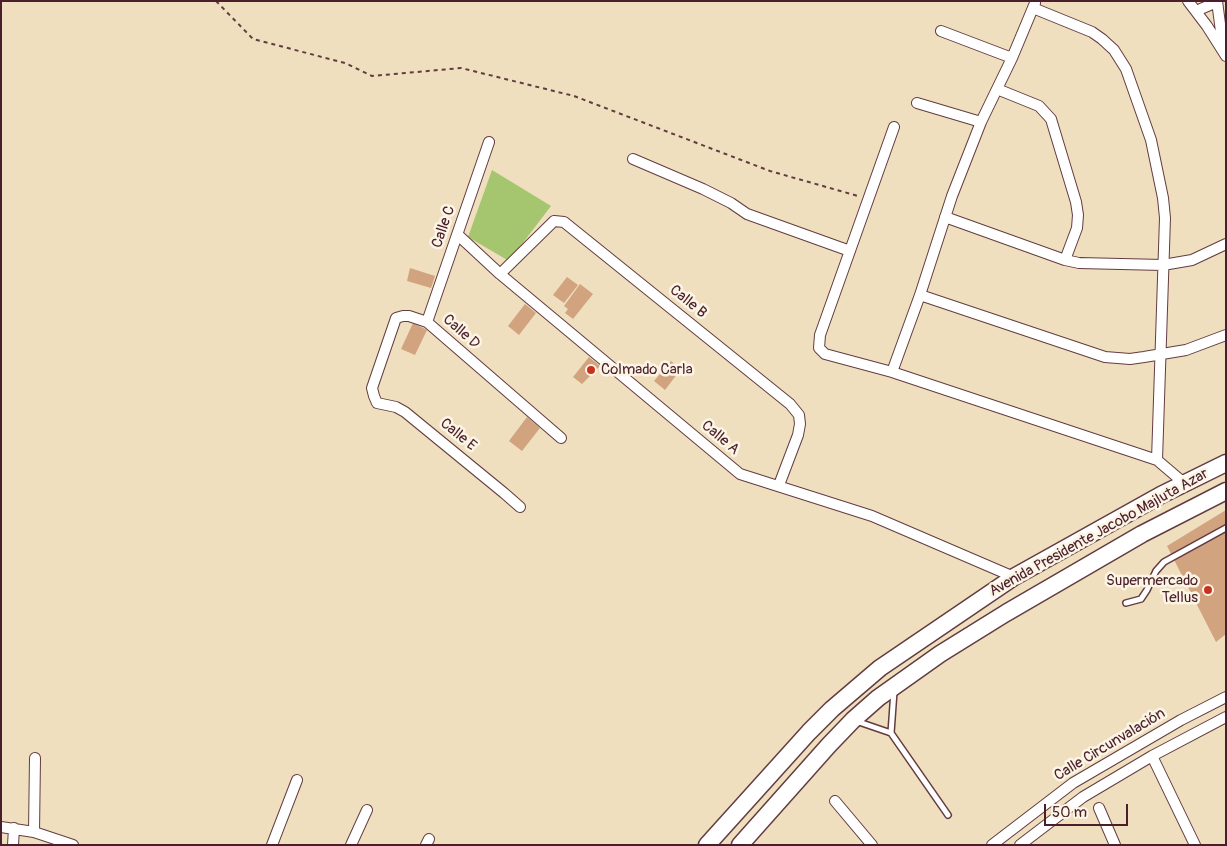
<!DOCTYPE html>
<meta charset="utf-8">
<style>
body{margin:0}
#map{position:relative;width:1227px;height:846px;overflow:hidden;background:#efdfbe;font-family:Pangolin,sans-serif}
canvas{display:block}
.frame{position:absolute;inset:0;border:2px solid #4a1f2b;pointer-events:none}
.scale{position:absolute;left:1044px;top:804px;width:84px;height:22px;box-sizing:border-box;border:2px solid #4a1f2b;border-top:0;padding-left:6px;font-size:15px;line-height:18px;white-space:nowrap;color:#4a1f2b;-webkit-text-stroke:4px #fcf5e5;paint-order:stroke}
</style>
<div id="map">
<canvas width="1227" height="846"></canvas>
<div class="frame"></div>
<div class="scale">50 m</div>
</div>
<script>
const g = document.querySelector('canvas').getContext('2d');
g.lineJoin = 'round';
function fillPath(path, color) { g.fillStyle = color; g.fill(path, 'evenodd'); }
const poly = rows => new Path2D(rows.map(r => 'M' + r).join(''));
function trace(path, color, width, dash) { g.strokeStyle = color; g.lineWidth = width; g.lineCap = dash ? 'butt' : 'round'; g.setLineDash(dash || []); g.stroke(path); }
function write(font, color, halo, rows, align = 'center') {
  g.font = font + ' Pangolin,sans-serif'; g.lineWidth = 5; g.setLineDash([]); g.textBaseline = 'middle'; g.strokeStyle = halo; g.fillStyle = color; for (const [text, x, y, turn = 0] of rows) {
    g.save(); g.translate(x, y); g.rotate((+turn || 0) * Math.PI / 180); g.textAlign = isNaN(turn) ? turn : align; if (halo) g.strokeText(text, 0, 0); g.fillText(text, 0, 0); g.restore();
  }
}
const green = poly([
 [492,170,551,206,509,261,468,237]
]);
const building = poly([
 [410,268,435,276,431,288,407,281],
 [567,277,578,285,564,303,553,295],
 [580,284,593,294,573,319,565,313,568,309,564,306],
 [525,304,536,313,519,335,508,326],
 [413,323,427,330,415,355,401,349],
 [589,357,600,366,582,384,573,377],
 [671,361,681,369,665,390,654,381],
 [527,417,540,428,522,451,509,441],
 [1226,510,1226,634,1216,642,1167,546]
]);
const path = poly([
 [216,1,253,39,345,63,372,76,461,68,574,96,770,171,858,196]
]);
const service = poly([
 [1126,603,1141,599,1147,590,1156,571,1164,562,1226,528],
 [856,721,891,733,948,815],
 [891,733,894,691]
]);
const minor = poly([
 [1188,1,1207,26,1226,56],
 [1217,1,1223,47],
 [1033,8,1092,32,1102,39,1114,50,1126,69,1151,140,1163,198,1165,218,1157,460],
 [1196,11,1217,2],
 [941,31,1012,58],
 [997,89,1039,106,1051,119,1076,202,1078,215,1077,228,1065,260],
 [917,103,981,122],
 [894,127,820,335,819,348,825,354,892,372,1157,460,1184,483],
 [633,159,703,189,731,203,747,214,850,251],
 [945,217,1065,260,1079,263,1163,265,1192,260,1226,244],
 [458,235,500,274,740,474,872,516,1014,577],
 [500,274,554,221,564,222,790,404,799,415,800,424,798,435,779,485],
 [920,295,1105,357,1130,359,1144,357,1186,350,1226,335],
 [427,322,489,142],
 [892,372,920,295,952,196,981,122,1012,58,1035,3],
 [520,507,504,493,405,412,396,407,377,403,374,396,372,388,396,318,403,316,409,316,427,322,561,438],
 [1152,756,1195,845],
 [835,801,872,845],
 [1099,808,1115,845],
 [1,827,34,832,73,845],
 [34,832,35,758],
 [13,845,14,828],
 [272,845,297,780],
 [351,845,367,810],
 [426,845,429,839],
 [992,845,1073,783,1181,720,1226,697],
 [1020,845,1083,797,1152,756,1226,717]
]);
const primary = poly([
 [707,845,809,732,832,709,880,668,1014,577,1161,495,1226,463],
 [740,845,829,745,853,720,878,698,940,654,1006,613,1142,534,1226,491]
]);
const markers = [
 [591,370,5,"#c8321e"],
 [1208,590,5,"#c8321e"]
];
const streetNames = [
 ["Calle C",444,227,-71],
 ["Calle B",688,302,39],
 ["Calle D",461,332,41],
 ["Calle E",458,435,39],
 ["Calle A",720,438,40],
 ["Avenida Presidente Jacobo Majluta Azar",1099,533,-29],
 ["Calle Circunvalación",1110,745,-31]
];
const poiNames = [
 ["Colmado Carla",601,370],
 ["Supermercado",1198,581,"right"],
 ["Tellus",1198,598,"right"]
];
fillPath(green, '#a5c56e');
fillPath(building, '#d1a37f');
trace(service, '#633c41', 8);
trace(minor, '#633c41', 12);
trace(primary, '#633c41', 19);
trace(path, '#633c41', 2, [4, 4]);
trace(service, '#fff', 5);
trace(minor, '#fff', 10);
trace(primary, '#fff', 16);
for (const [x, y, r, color] of markers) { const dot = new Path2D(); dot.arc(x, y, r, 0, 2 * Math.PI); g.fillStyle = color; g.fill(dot); trace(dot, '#fcf5e5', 2); }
write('15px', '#4a1f2b', '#fcf5e5', streetNames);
write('15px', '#4a1f2b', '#fcf5e5', poiNames, 'left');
</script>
